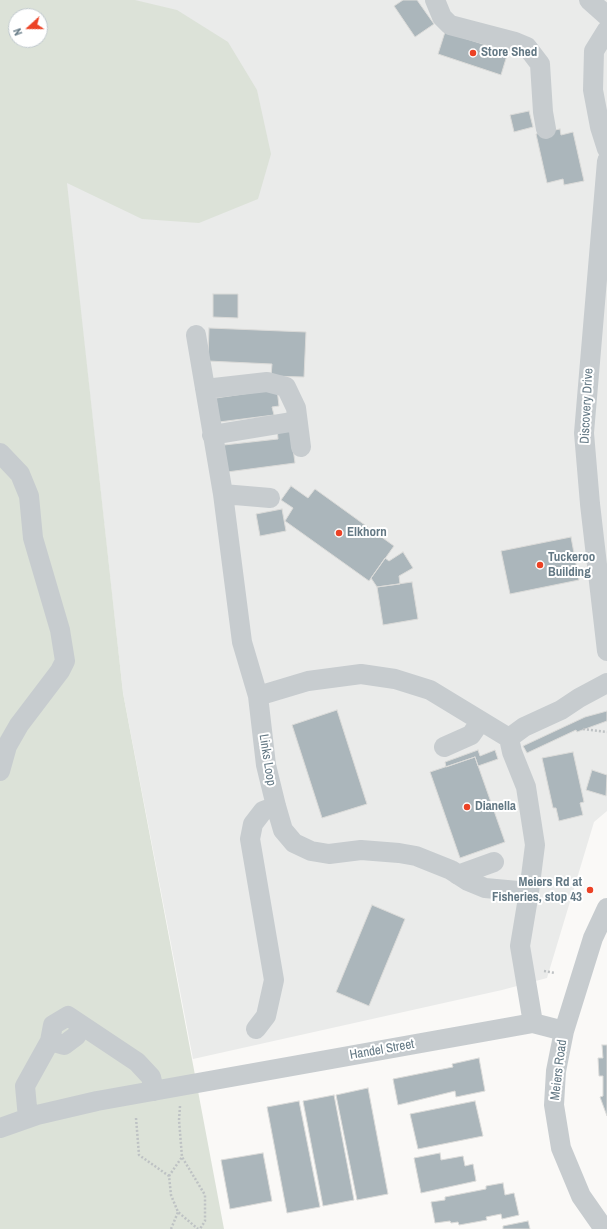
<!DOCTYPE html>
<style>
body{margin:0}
#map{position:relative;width:607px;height:1229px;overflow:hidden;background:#faf9f7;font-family:"Archivo Narrow",sans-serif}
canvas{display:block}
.north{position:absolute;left:8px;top:8px;width:40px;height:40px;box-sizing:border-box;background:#fff;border:1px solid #c1c9ce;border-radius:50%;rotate:249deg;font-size:11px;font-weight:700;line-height:16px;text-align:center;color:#637884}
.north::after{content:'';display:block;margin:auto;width:14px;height:18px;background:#ec4225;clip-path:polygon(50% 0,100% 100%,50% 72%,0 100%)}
</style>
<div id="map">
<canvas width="607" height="1229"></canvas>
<div class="north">N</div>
</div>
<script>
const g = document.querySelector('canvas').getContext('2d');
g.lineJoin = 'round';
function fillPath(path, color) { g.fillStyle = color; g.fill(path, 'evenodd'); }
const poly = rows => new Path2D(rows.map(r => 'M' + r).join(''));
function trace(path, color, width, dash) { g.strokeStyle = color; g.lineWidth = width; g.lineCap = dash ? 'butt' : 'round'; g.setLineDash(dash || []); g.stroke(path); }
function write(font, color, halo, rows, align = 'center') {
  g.font = font + ' "Archivo Narrow",sans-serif'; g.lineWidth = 4; g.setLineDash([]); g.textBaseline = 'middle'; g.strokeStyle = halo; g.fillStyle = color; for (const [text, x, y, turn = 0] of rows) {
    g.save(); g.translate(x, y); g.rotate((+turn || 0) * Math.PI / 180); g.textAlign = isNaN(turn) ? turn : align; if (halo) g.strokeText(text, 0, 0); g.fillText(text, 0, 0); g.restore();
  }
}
const built = poly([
 [46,0,607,0,607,811,594,822,547,978,502,990,193,1059,123,693]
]);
const green = poly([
 [0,0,135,0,177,10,228,42,257,90,271,154,258,199,199,223,142,219,67,183,123,693,224,1229,0,1229],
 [16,16,40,16,40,40,16,40]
]);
const building = poly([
 [403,0,417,0,434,24,415,37,394,6,403,0],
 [445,32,508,52,501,75,438,54,445,32],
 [529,111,533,127,514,132,510,115,529,111],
 [560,129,561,135,573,132,584,181,564,185,563,179,547,183,536,134,560,129],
 [213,294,238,294,238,318,213,317,213,294],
 [209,328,306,332,304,377,271,376,272,364,208,361,209,328],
 [277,389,279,406,272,407,274,415,219,422,216,398,277,389],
 [290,426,295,463,227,472,224,445,278,439,277,428,290,426],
 [291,486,308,498,315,489,394,546,369,581,285,521,293,508,281,500,291,486],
 [282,509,286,531,260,536,256,514,282,509],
 [571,537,579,580,510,594,501,551,571,537],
 [403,552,413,568,399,576,400,584,377,587,371,578,385,558,389,561,403,552],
 [412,582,418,619,383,625,377,587,412,582],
 [337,710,367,804,322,818,292,725,337,710],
 [607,711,607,721,577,732,576,730,527,753,523,746,585,717,607,711],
 [478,750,480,756,495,750,498,759,478,766,475,757,446,767,445,762,478,750],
 [573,752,584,802,580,803,583,815,559,821,556,808,553,808,542,758,573,752],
 [475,757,505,842,460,858,430,772,475,757],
 [592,770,607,775,606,796,586,790,592,770],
 [372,905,405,919,369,1006,336,992,372,905],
 [602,1045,607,1045,607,1116,600,1097,603,1096,603,1076,599,1076,598,1058,603,1058,602,1045],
 [479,1058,485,1091,456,1097,455,1091,398,1105,393,1079,453,1067,452,1064,479,1058],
 [368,1088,388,1194,357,1200,336,1095,368,1088],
 [334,1095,354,1200,323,1206,303,1101,334,1095],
 [299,1101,320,1207,287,1213,267,1107,299,1101],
 [475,1101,483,1136,418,1149,410,1114,475,1101],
 [263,1153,272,1201,230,1209,221,1160,263,1153],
 [440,1153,441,1160,463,1156,465,1166,473,1164,476,1181,421,1193,414,1158,440,1153],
 [503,1183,505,1195,514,1193,519,1215,502,1219,501,1214,486,1217,487,1220,459,1225,458,1222,451,1223,450,1221,435,1223,431,1202,445,1200,445,1197,486,1189,486,1186,503,1183],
 [528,1221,530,1229,503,1229,503,1226,528,1221]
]);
const path = poly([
 [583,729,607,732],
 [544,971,555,973],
 [180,1106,179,1120,182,1157,205,1195,205,1221,200,1229],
 [136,1118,139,1155,169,1176,171,1195,178,1212,198,1229],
 [169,1176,182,1157],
 [171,1229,178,1212]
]);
const minor = poly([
 [435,0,442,17,450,25,515,42,527,47,540,64,543,112,546,129],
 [589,0,607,16],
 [607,30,594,51,593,90,600,127,607,149],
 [607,161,584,433,590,504,607,651],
 [196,335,223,494,242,642,258,696],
 [205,389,267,382,286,387,296,408,301,447],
 [212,435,297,421],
 [0,453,20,474,29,496,33,538,60,630,65,661,60,671,19,725,7,746,0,771],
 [223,494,270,498],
 [509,738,430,690,395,679,361,674,308,681,258,696,266,765,276,806,283,830,294,843,311,851,329,854,361,850,399,853,416,856,451,870,468,881,485,888,529,892],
 [509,738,512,752,526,787,535,845,529,892,520,946,533,1023],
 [509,738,524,727,561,710,579,698,607,683],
 [444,747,471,735,480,722],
 [458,875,494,862],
 [256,1029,266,1016,274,980,250,839,253,824,263,811,276,806],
 [50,1041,64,1045,76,1036,82,1026],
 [28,1118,25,1086,50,1041,53,1025,68,1016,137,1062,151,1077,154,1091],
 [0,1128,37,1115,97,1101,533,1023,564,1031],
 [604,1229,581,1196,561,1148,554,1105,556,1071,564,1031,593,938,607,908]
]);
const markers = [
 [473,53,4,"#ec4225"],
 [339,533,4,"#ec4225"],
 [540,565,4,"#ec4225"],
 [467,807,4,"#ec4225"],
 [590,890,4,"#ec4225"]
];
const poiNames = [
 ["Store Shed",481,53],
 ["Elkhorn",347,533],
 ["Tuckeroo",548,558],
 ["Building",548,573],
 ["Dianella",475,807],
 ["Meiers Rd at",582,883,"right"],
 ["Fisheries, stop 43",582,898,"right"]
];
const streetNames = [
 ["Discovery Drive",587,406,-87],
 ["Links Loop",267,760,81],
 ["Handel Street",382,1050,-10],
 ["Meiers Road",559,1070,-83]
];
fillPath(built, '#eaebea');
fillPath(green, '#dce2d8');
fillPath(building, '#abb6bb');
trace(building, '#dbdbd9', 1);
trace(path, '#bec2c4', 2.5, [2, 2]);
trace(minor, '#c7cccf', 20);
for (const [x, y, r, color] of markers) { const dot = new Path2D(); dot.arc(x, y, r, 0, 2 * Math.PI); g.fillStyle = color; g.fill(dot); trace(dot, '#fff', 1.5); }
write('bold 13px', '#637884', '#fff', poiNames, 'left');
write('13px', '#637884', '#fff', streetNames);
</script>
